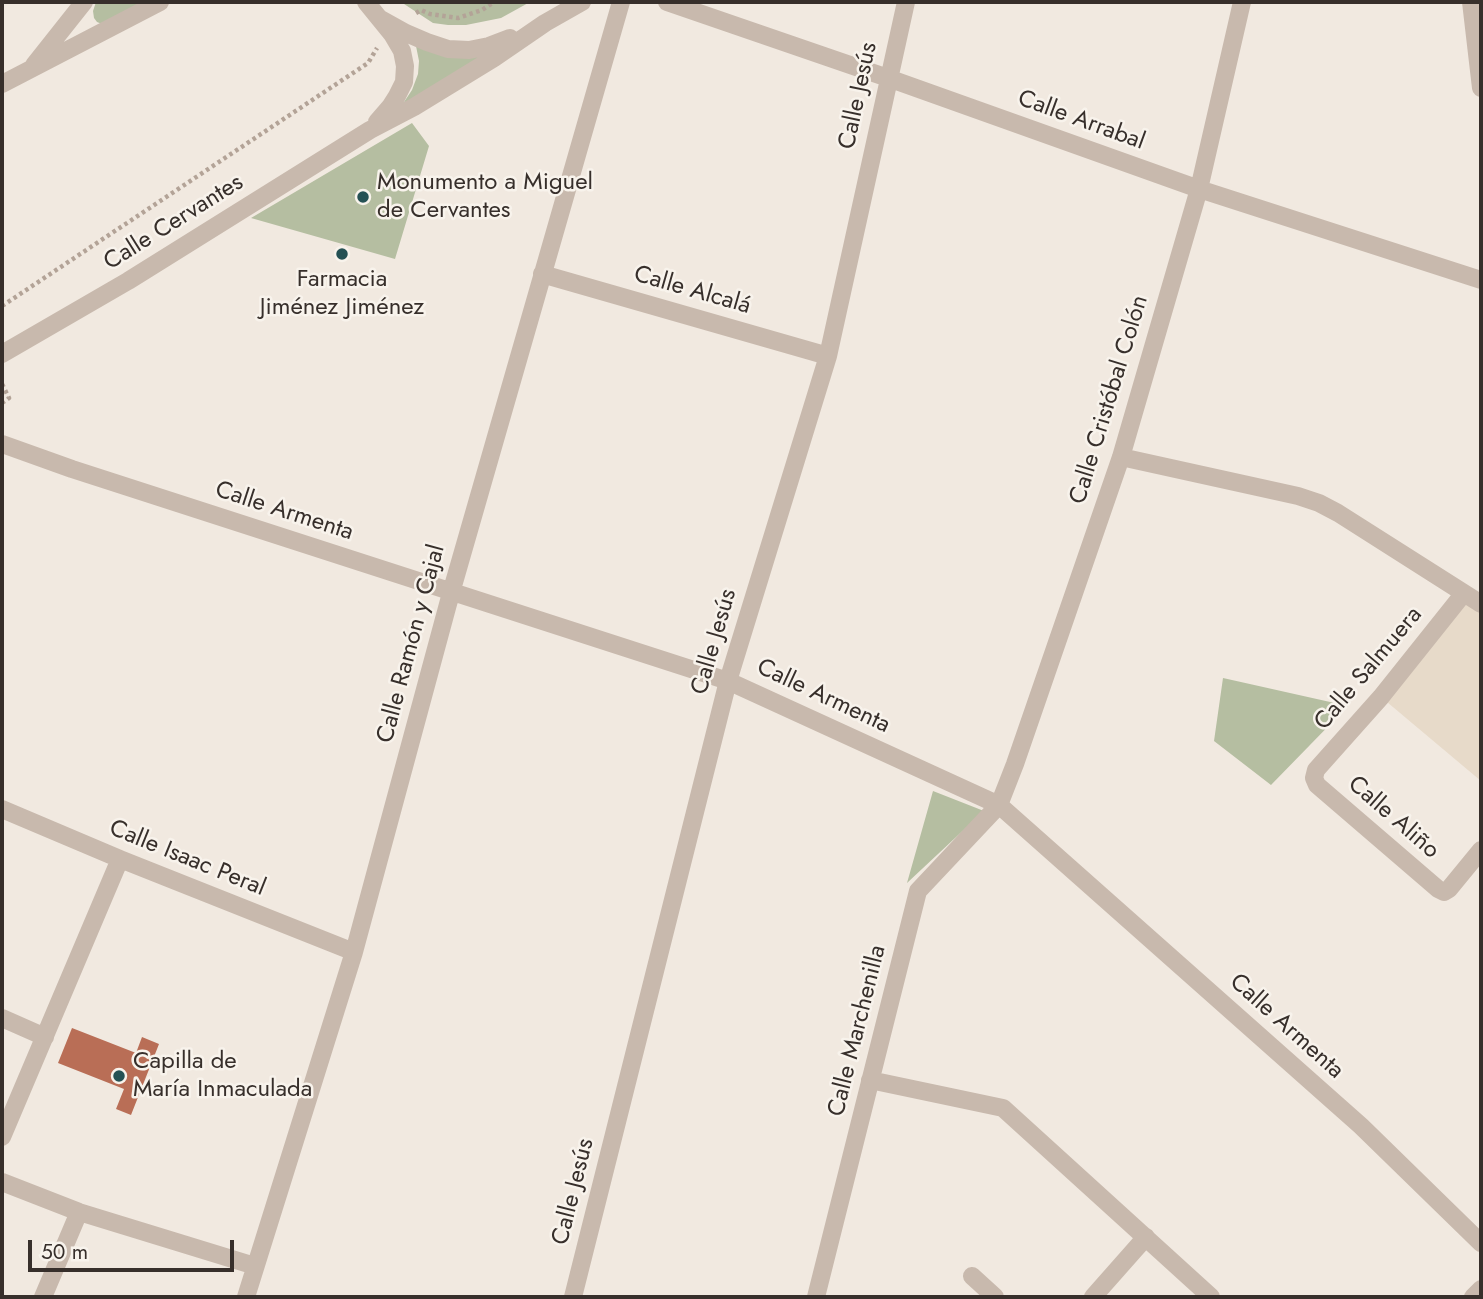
<!DOCTYPE html>
<meta charset="utf-8">
<style>
body{margin:0}
#map{position:relative;width:1483px;height:1299px;overflow:hidden;background:#f1e9e0;font-family:Jost,sans-serif}
canvas{display:block}
.frame{position:absolute;inset:0;border:4px solid #372f2b;pointer-events:none}
.scale{position:absolute;left:28px;top:1240px;width:206px;height:32px;box-sizing:border-box;border:4px solid #372f2b;border-top:0;padding-left:9px;font-size:21px;line-height:24px;white-space:nowrap;color:#372f2b;-webkit-text-stroke:5px #f8f3ec;paint-order:stroke}
</style>
<div id="map">
<canvas width="1483" height="1299"></canvas>
<div class="frame"></div>
<div class="scale">50 m</div>
</div>
<script>
const g = document.querySelector('canvas').getContext('2d');
g.lineJoin = 'round';
function fillPath(path, color) { g.fillStyle = color; g.fill(path, 'evenodd'); }
const poly = rows => new Path2D(rows.map(r => 'M' + r).join(''));
function trace(path, color, width, dash) { g.strokeStyle = color; g.lineWidth = width; g.lineCap = dash ? 'butt' : 'round'; g.setLineDash(dash || []); g.stroke(path); }
function write(font, color, halo, rows, align = 'center') {
  g.font = font + ' Jost,sans-serif'; g.lineWidth = 5; g.setLineDash([]); g.textBaseline = 'middle'; g.strokeStyle = halo; g.fillStyle = color; for (const [text, x, y, turn = 0] of rows) {
    g.save(); g.translate(x, y); g.rotate((+turn || 0) * Math.PI / 180); g.textAlign = isNaN(turn) ? turn : align; if (halo) g.strokeText(text, 0, 0); g.fillText(text, 0, 0); g.restore();
  }
}
const green = poly([
 [96,2,148,2,102,24,97,22,94,18,93,11],
 [401,2,530,2,501,18,466,25,448,25,433,23],
 [416,46,487,55,400,108,412,90,418,74,419,61],
 [412,123,429,146,395,259,251,218],
 [1223,678,1348,706,1271,785,1214,741],
 [933,791,984,811,907,883]
]);
const plaza = poly([
 [1464,593,1481,604,1481,781,1381,697]
]);
const building = poly([
 [72,1028,136,1053,142,1037,159,1044,131,1115,116,1109,124,1089,58,1063]
]);
const path = poly([
 [416,13,421,10,430,14,458,18,482,10,494,2],
 [2,306,368,63,377,48],
 [2,384,9,398,2,403]
]);
const street = poly([
 [366,2,392,34,402,51,405,66,404,82,397,96,390,107,377,122],
 [667,2,888,78,1199,189,1481,280],
 [1471,2,1481,88],
 [379,18,406,33,427,42,448,49,469,50,489,46,510,38],
 [34,65,84,2],
 [2,84,160,2],
 [542,274,828,356],
 [2,354,128,281,370,130,414,107,494,58,545,23,582,2],
 [2,444,72,469,728,681,999,805,1361,1126,1481,1243],
 [1121,457,1298,496,1319,503,1338,513,1481,604],
 [1464,593,1381,697,1316,770,1314,778,1317,785,1438,889,1444,892,1449,889,1481,850],
 [2,809,120,859,354,952],
 [2,1018,45,1037],
 [870,1080,1003,1108,1211,1297],
 [2,1137,120,859],
 [2,1182,79,1212,255,1266],
 [972,1276,995,1297],
 [43,1297,79,1212],
 [246,1297,354,952,451,593,621,2],
 [573,1297,728,681,828,356,906,2],
 [816,1297,918,891,999,805,1015,764,1121,457,1199,189,1242,2],
 [1093,1297,1146,1237],
 [1473,1297,1481,1289]
]);
const markers = [
 [363,197,7,"#255154"],
 [342,254,7,"#255154"],
 [119,1076,7,"#255154"]
];
const streetNames = [
 ["Calle Jesús",859,96,-78],
 ["Calle Arrabal",1081,121,20],
 ["Calle Cervantes",174,223,-32],
 ["Calle Alcalá",692,291,16],
 ["Calle Cristóbal Colón",1110,400,-73],
 ["Calle Armenta",284,512,18],
 ["Calle Jesús",715,642,-74],
 ["Calle Ramón y Cajal",412,644,-75],
 ["Calle Salmuera",1369,669,-50],
 ["Calle Armenta",823,697,25],
 ["Calle Aliño",1393,818,41],
 ["Calle Isaac Peral",187,859,22],
 ["Calle Armenta",1286,1027,42],
 ["Calle Marchenilla",858,1031,-76],
 ["Calle Jesús",574,1192,-76]
];
const poiNames = [
 ["Monumento a Miguel",377,183],
 ["de Cervantes",377,211],
 ["Farmacia",342,280,"center"],
 ["Jiménez Jiménez",342,308,"center"],
 ["Capilla de",133,1062],
 ["María Inmaculada",133,1090]
];
fillPath(green, '#b5bea1');
fillPath(plaza, '#e7dac9');
fillPath(building, '#b96e56');
trace(path, '#b3a397', 4.5, [3.5, 3.5]);
trace(street, '#c8b9ad', 18);
for (const [x, y, r, color] of markers) { const dot = new Path2D(); dot.arc(x, y, r, 0, 2 * Math.PI); g.fillStyle = color; g.fill(dot); trace(dot, '#f8f3ec', 2.5); }
write('24px', '#372f2b', '#f8f3ec', streetNames);
write('24px', '#372f2b', '#f8f3ec', poiNames, 'left');
</script>
